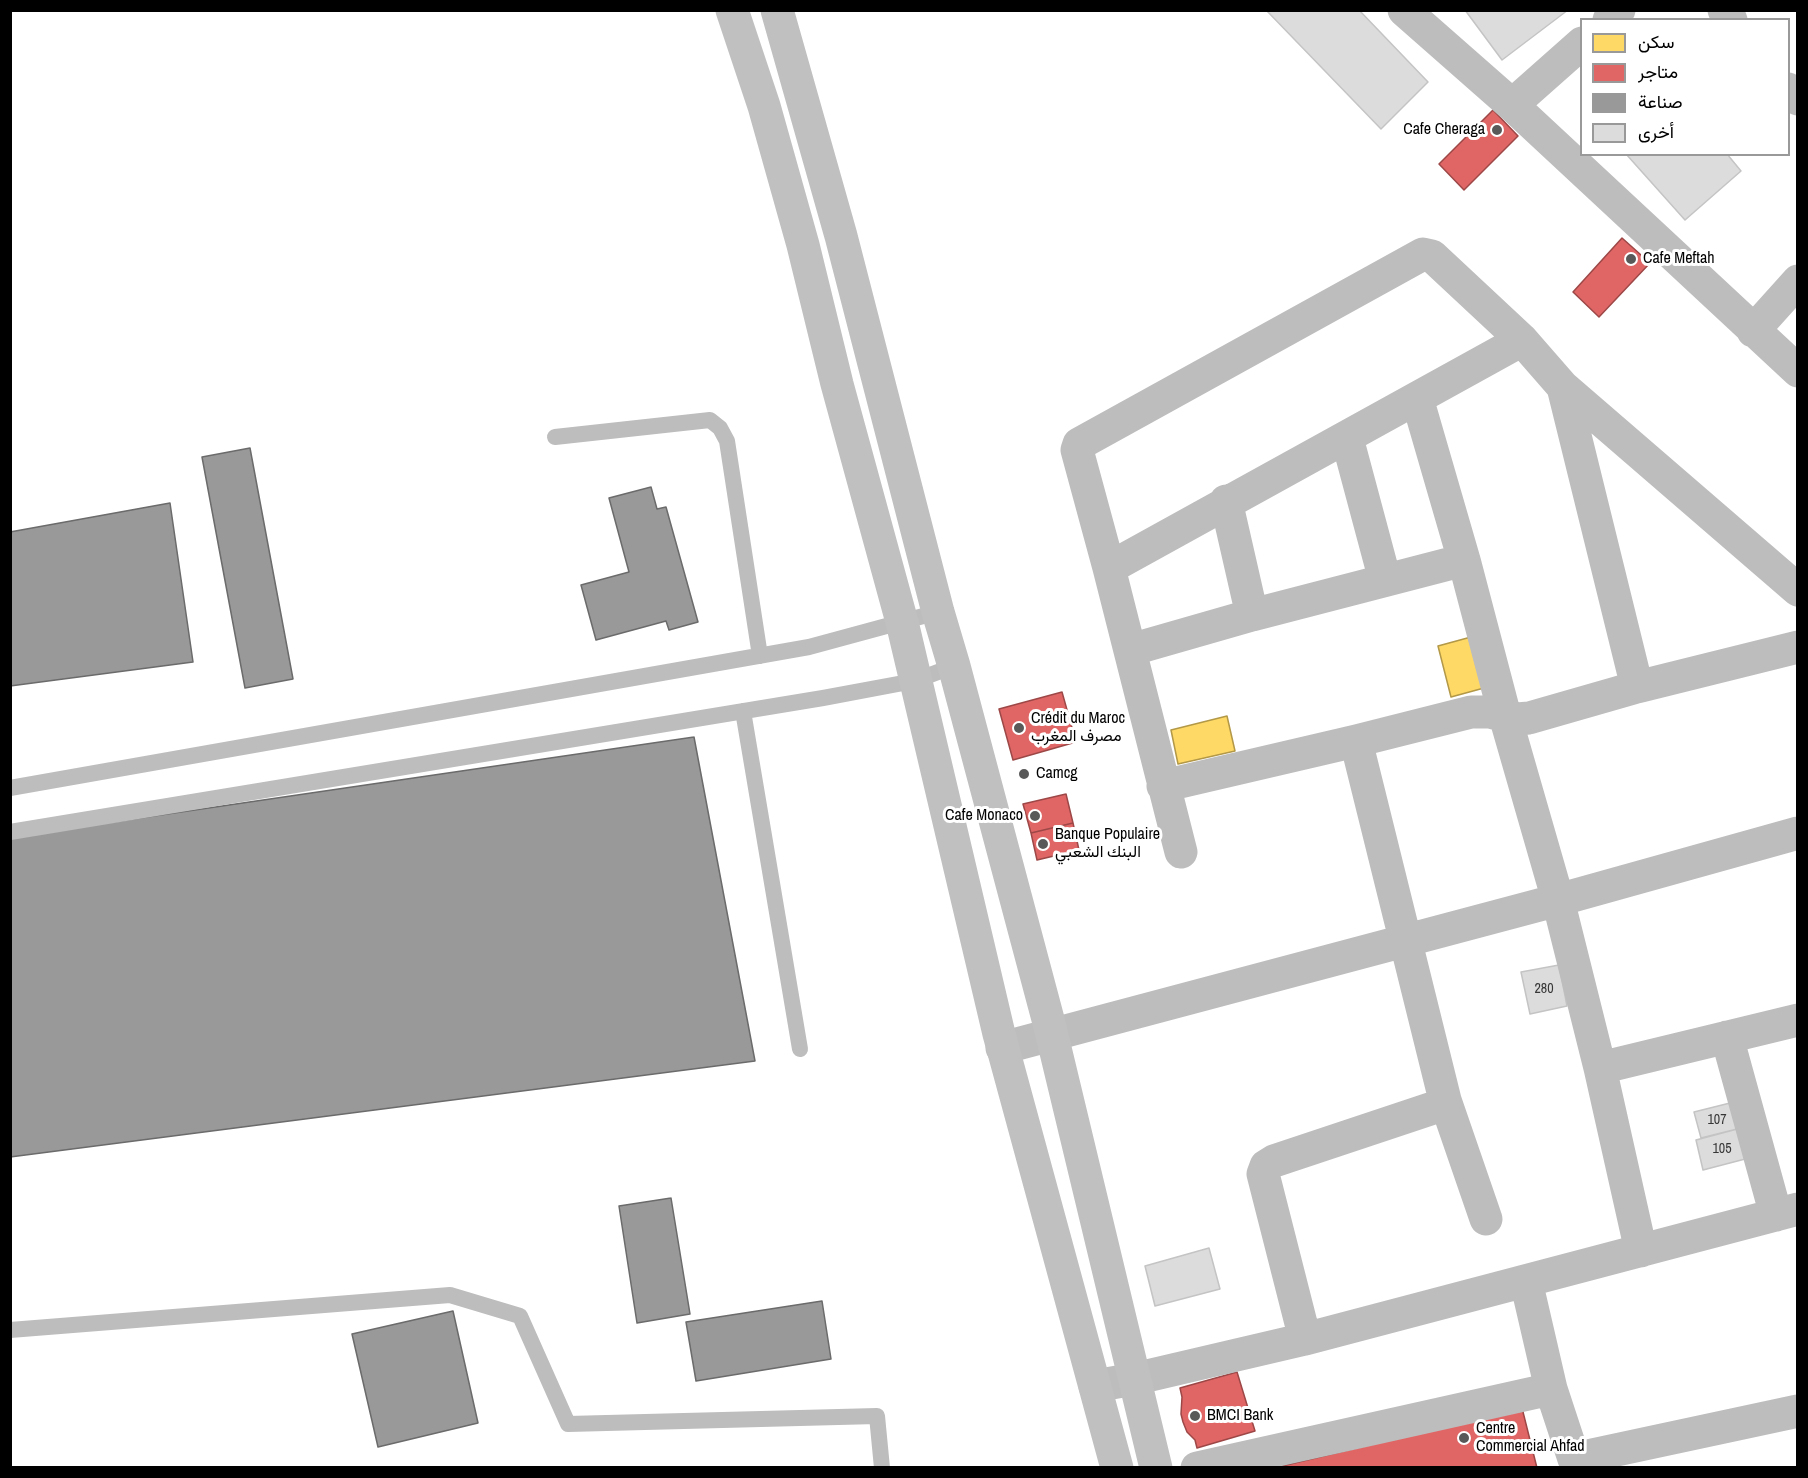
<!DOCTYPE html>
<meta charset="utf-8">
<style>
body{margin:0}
#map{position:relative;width:1808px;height:1478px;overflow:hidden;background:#fff;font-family:"Archivo Narrow",Vazirmatn,sans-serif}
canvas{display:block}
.frame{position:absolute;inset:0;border:12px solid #000;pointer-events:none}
.legend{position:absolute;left:1580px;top:18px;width:210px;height:138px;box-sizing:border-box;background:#fff;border:2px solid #999;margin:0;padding:8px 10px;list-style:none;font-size:18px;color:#000}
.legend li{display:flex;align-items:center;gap:12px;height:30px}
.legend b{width:30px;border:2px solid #999}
</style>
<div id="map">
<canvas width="1808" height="1478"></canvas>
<div class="frame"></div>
<ul class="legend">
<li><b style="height:16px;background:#ffd966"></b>سكن</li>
<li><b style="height:16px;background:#e06666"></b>متاجر</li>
<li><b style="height:16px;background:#999"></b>صناعة</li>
<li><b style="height:16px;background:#dcdcdc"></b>أخرى</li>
</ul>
</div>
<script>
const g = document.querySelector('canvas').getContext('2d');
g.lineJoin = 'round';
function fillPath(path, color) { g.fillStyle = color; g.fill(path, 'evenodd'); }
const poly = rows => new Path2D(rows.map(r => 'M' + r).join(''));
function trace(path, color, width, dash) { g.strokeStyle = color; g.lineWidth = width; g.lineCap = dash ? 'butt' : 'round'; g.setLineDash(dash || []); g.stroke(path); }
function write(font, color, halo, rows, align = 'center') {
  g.font = font + ' "Archivo Narrow",Vazirmatn,sans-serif'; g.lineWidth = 6; g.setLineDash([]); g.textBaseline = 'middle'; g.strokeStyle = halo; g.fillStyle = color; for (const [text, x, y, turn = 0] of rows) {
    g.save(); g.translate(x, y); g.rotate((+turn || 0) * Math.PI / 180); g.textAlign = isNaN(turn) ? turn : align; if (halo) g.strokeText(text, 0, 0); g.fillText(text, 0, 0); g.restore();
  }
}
const homes = poly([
 [1471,637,1484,688,1451,697,1438,646,1471,637],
 [1227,716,1235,751,1178,764,1171,730,1227,716]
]);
const shops = poly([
 [1493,110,1518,136,1464,190,1439,164,1493,110],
 [1622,238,1650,263,1599,317,1573,292,1622,238],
 [1062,692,1076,742,1013,760,999,709,1062,692],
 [1066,794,1073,823,1031,833,1023,804,1066,794],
 [1073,823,1079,850,1037,860,1031,833,1073,823],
 [1237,1372,1255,1431,1197,1448,1195,1440,1187,1432,1183,1422,1181,1414,1182,1397,1180,1388,1237,1372],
 [1522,1408,1537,1468,1274,1468,1522,1408]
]);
const industry = poly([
 [250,448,293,679,245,688,202,457,250,448],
 [651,487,657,509,666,507,698,622,669,630,666,621,596,640,581,585,629,572,609,498,651,487],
 [170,503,193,662,10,686,10,532,170,503],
 [694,737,755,1061,10,1157,10,837,694,737],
 [671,1198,690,1314,637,1323,619,1206,671,1198],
 [822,1301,831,1359,696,1381,686,1322,822,1301],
 [453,1311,478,1423,378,1447,352,1334,453,1311]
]);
const building = poly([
 [1266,10,1359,10,1428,82,1381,129,1266,10],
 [1465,10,1568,10,1502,60,1465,10],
 [1626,154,1727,154,1741,171,1685,220,1626,154],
 [1559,965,1567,1006,1530,1014,1521,972,1559,965],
 [1734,1102,1741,1128,1701,1138,1694,1112,1734,1102],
 [1741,1128,1749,1158,1703,1170,1696,1140,1741,1128],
 [1209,1248,1220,1289,1155,1306,1145,1266,1209,1248]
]);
const lane = poly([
 [555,437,710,420,720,428,727,441,760,656],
 [743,711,800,1049],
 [10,788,809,647,938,612],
 [10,832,823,698,914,681,954,666],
 [10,1330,450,1295,520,1316,568,1424,877,1416,882,1468]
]);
const street = poly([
 [1404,10,1512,105,1798,371],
 [1724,10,1731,20],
 [1609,20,1619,10],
 [1788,89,1798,99],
 [1512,105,1582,43],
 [1753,331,1798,281],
 [1563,387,1637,687],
 [1417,398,1464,560,1505,716,1558,900,1600,1068,1641,1251],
 [1347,438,1385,580],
 [1226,501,1252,615],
 [1109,568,1522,340],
 [1130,650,1252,615,1464,560],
 [1163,786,1356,741,1471,712,1490,712,1517,719,1529,718,1637,687,1798,647],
 [1181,852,1109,568,1077,450,1079,444,1423,254,1432,256,1522,340,1563,387,1798,590],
 [1727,1037,1776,1215],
 [1002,1048,1558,900,1798,833],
 [1600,1068,1798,1020],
 [1445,1100,1486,1219],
 [1526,1281,1551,1389,1574,1459,1798,1411],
 [1305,1339,1263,1174,1266,1166,1274,1161,1439,1106,1443,1104,1445,1100,1356,741],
 [1095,1386,1134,1379,1305,1339,1798,1209],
 [1197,1468,1551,1389]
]);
const secondary = poly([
 [732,10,764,106,803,245,837,384,902,622,999,1034,1117,1468],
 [777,10,841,236,938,612,954,666,1049,1023,1156,1468]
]);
const markers = [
 [1497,130,6,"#595959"],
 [1631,259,6,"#595959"],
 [1019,728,6,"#595959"],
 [1024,774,6,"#595959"],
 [1035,816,6,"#595959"],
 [1043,844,6,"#595959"],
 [1195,1416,6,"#595959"],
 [1464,1438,6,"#595959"]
];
const numberNames = [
 ["280",1544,989],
 ["107",1717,1120],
 ["105",1722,1149]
];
const poiNames = [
 ["Cafe Cheraga",1485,130,"right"],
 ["Cafe Meftah",1643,259],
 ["Crédit du Maroc",1031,719],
 ["مصرف المغرب",1031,737],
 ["Camcg",1036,774],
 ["Cafe Monaco",1023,816,"right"],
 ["Banque Populaire",1055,835],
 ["البنك الشعبي",1055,853],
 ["BMCI Bank",1207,1416],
 ["Centre",1476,1429],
 ["Commercial Ahfad",1476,1447]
];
fillPath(homes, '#ffd966');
trace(homes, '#b29847', 1.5);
fillPath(shops, '#e06666');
trace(shops, '#9d4747', 1.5);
fillPath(industry, '#999');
trace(industry, '#6b6b6b', 1.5);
fillPath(building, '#dcdcdc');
trace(building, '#c4c4c4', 1.5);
trace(lane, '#bdbdbd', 16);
trace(street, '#bdbdbd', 33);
trace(secondary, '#c0c0c0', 33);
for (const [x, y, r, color] of markers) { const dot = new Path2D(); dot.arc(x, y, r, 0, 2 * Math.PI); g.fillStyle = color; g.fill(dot); trace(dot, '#fff', 2); }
write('14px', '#373737', null, numberNames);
write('16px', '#000', '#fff', poiNames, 'left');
</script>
